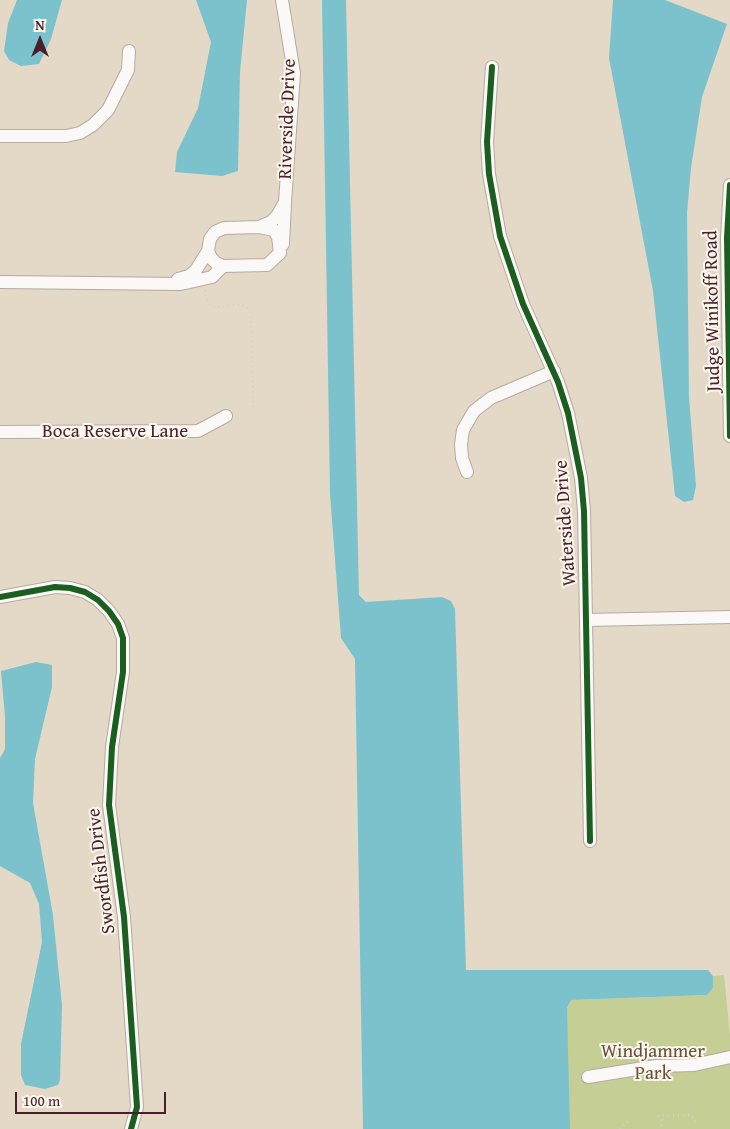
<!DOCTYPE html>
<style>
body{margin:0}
#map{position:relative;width:730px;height:1129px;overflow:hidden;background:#e4d9c7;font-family:"Gentium Book Plus",serif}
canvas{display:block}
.north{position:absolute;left:15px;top:15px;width:50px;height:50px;-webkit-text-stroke:4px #fbf7ec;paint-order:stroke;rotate:0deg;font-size:14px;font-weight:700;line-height:20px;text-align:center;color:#4a1f2b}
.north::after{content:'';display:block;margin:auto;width:18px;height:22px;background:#4a1f2b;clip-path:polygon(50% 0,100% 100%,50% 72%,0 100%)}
.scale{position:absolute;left:15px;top:1092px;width:151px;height:22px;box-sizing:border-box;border:2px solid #4a1f2b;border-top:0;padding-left:6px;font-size:15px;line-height:18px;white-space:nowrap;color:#4a1f2b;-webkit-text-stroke:4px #fbf7ec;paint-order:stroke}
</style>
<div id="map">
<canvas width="730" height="1129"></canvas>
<div class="north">N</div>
<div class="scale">100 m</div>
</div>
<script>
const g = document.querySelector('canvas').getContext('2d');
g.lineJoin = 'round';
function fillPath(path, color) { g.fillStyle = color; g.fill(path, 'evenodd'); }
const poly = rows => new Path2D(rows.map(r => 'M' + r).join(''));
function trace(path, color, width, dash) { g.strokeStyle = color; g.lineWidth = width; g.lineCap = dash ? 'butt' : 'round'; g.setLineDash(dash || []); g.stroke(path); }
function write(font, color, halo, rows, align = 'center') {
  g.font = font + ' "Gentium Book Plus",serif'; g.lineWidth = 4; g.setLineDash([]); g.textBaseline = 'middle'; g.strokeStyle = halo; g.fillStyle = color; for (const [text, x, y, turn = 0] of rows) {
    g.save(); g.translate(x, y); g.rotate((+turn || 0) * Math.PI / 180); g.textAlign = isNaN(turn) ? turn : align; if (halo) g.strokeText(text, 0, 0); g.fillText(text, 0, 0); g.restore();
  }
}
const green = poly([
 [724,975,730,1035,730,1129,554,1129,567,1008,571,1000,707,995,713,988,713,976]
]);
const water = poly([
 [17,0,62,0,51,39,39,64,21,66,9,60,4,51,8,23],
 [196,0,247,0,240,72,238,171,222,176,175,172,177,152,198,108,211,42],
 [322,0,346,0,359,595,366,602,442,597,451,601,455,609,466,970,708,970,713,976,713,988,707,995,571,1000,567,1008,570,1129,363,1129,355,659,341,638,330,494],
 [613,0,665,0,727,24,702,97,691,168,687,213,689,397,696,486,693,500,684,502,675,496,653,291,609,58],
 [36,662,52,665,52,687,35,759,33,803,53,915,62,1005,60,1080,58,1085,45,1089,25,1085,21,1075,21,1044,42,942,39,904,30,883,0,866,0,758,5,749,5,717,1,671]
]);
const path = poly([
 [205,290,207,301,215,308,235,304,245,306,251,313,253,393,253,407,250,410],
 [658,1116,691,1115,695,1122],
 [658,1116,662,1120,661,1129],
 [620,1129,629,1120]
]);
const minor = poly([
 [492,67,487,142,489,174,500,236,523,304,558,382,568,413,581,478,584,511,590,841],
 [0,136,66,136,80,133,93,125,108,110,128,70,129,51],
 [730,185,727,238,730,436],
 [259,227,271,222,277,216,285,202,294,73,282,0],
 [259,227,274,230,278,237,280,253,267,265,223,266,216,263,211,258,208,251,210,239,215,232,224,228,259,227],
 [283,244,285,204],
 [178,279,189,276,196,270,208,251],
 [0,282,181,284,212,277,223,266],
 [0,432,198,431,226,416],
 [467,472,462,458,461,444,463,430,474,411,491,398,554,371],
 [0,597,55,587,70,588,85,592,98,600,109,611,118,624,123,638,123,672,112,747,109,805,124,917,137,1107,131,1129],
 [586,620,730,617],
 [588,1077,656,1066,694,1065,730,1057]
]);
const cycleway = poly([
 [492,67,487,142,489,174,500,236,523,304,558,382,568,413,581,478,584,511,590,841],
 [730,185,727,238,730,436],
 [0,597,55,587,70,588,85,592,98,600,109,611,118,624,123,638,123,672,112,747,109,805,124,917,137,1107,131,1129]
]);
const streetNames = [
 ["Riverside Drive",288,119,-88],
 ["Judge Winikoff Road",713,311,-91],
 ["Boca Reserve Lane",115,432],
 ["Waterside Drive",566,523,-94],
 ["Swordfish Drive",102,871,-97]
];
const parkNames = [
 ["Windjammer",653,1052],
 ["Park",653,1074]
];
fillPath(green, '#c5cf95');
fillPath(water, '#7cc2cc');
trace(minor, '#b5aaa0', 14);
trace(path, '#d5d0cc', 2, [1, 4]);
trace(minor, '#fbf9f7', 12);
trace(cycleway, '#1b5e20', 6);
write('19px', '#4a1f2b', '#fbf7ec', streetNames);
write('19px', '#67513e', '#fbf7ec', parkNames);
</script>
